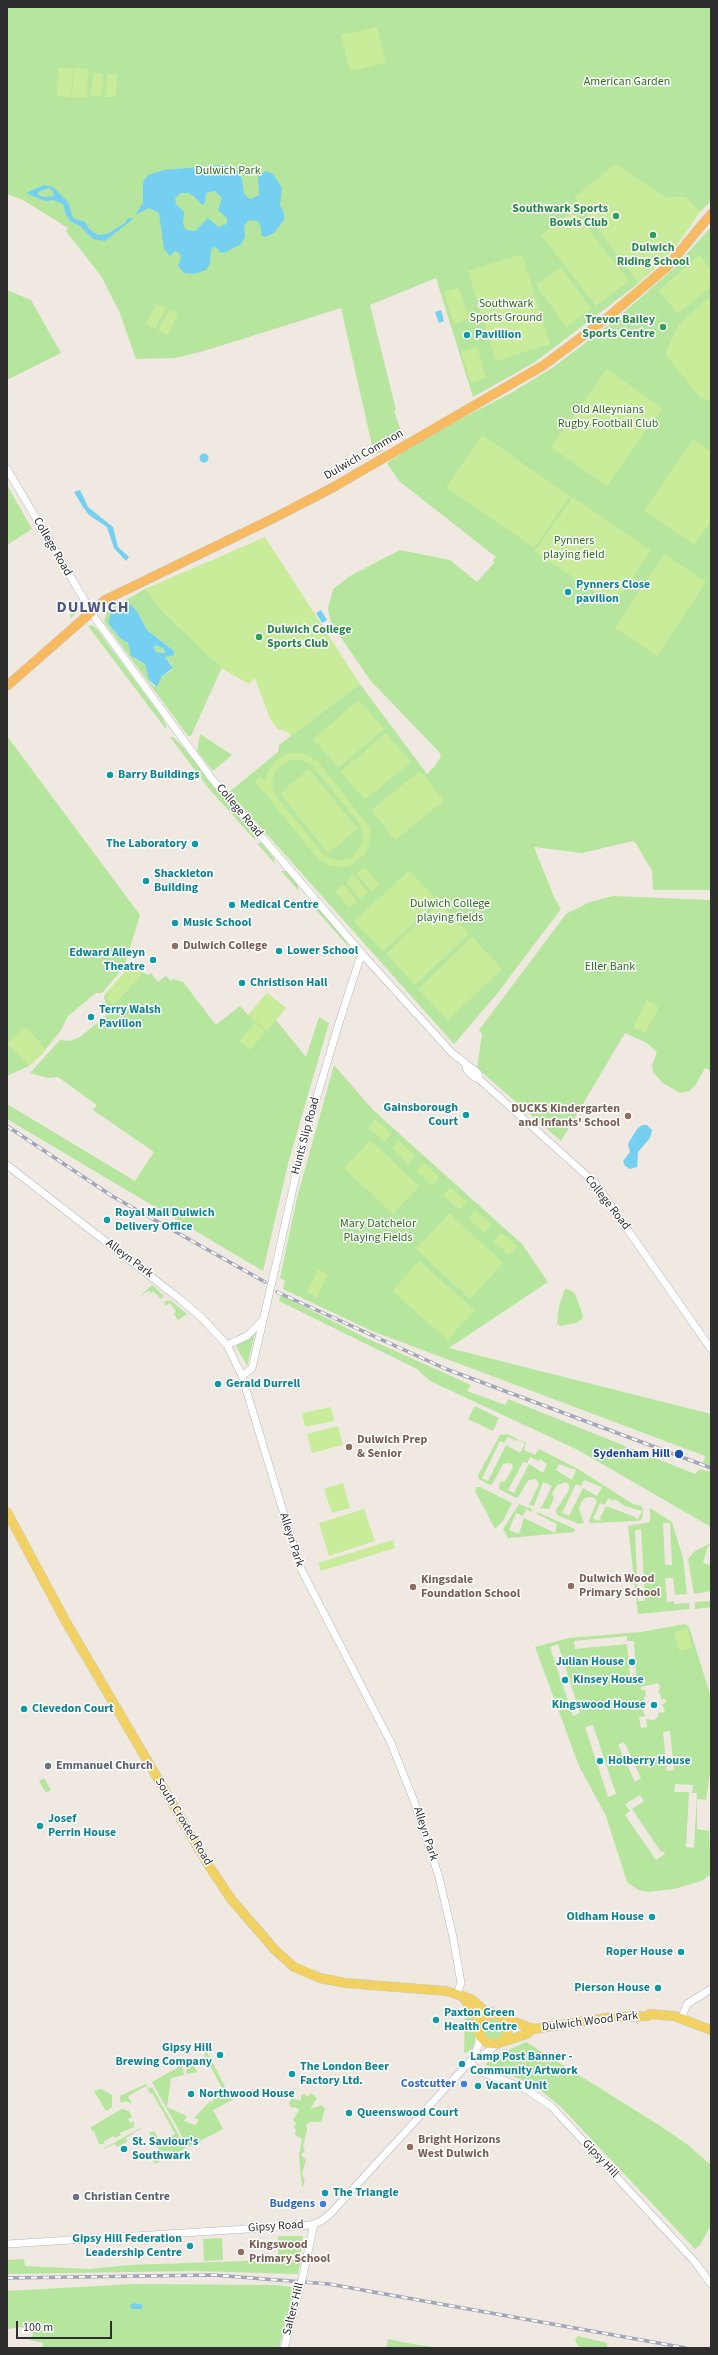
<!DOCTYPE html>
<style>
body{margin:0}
#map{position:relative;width:718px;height:2355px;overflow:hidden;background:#efe9e1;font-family:"Source Sans 3",sans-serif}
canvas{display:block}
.frame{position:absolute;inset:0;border:8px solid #2e2e2e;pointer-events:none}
.scale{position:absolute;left:16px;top:2321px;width:96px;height:18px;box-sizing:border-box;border:2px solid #2e2e2e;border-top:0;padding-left:5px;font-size:12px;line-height:14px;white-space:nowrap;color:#2e2e2e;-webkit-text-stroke:3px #fff;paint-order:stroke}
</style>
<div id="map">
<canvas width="718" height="2355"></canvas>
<div class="frame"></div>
<div class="scale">100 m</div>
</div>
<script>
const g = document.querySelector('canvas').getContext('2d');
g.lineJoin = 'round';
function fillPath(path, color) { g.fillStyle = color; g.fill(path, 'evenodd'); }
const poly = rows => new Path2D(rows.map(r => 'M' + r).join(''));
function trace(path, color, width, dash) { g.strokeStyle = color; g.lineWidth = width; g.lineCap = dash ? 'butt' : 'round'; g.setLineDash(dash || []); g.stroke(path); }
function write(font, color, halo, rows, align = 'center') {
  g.font = font + ' "Source Sans 3",sans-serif'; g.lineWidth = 3; g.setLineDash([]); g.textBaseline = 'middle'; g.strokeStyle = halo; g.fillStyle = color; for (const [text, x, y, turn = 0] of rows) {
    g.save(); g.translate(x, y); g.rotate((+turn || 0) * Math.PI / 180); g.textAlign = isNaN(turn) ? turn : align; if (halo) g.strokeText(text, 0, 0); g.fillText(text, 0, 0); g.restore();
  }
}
const green = poly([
 [7,7,711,7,711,201,700,212,683,197,666,198,656,191,575,197,639,283,535,362,473,397,436,278,370,305,396,410,394,411,403,437,398,440,395,438,383,446,383,450,377,454,375,445,372,445,341,308,204,351,175,358,136,359,119,311,101,276,66,231,68,228,23,200,7,194],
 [711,227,711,890,653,890,652,871,637,845,633,841,582,853,534,847,554,897,561,909,496,995,454,1044,229,792,278,752,279,745,360,684,427,774,434,767,440,758,441,754,370,680,331,623,328,608,333,589,350,576,400,550,450,560,477,582,494,563,493,560,496,557,399,481,387,463,424,438,511,393,552,368,614,321,672,270],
 [7,290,31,300,61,353,7,380],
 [7,485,32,529,7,545],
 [145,589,165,614,222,667,191,736,188,736,104,622,107,611],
 [128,604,137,611,147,630,174,651,165,657,171,664,172,670,162,676,155,687,150,682,145,664,135,659,128,643,119,637,108,623,112,611],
 [74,603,79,610,70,619,71,610],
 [91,625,96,628,162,717,167,727,165,728,88,626],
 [156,645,164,649,165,653,156,652,154,647],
 [200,734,232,755,213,771,197,751],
 [7,736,140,915,124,967,102,993,96,993,68,1016,61,1030,42,1054,29,1066,7,1076],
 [170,737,173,737,183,747,255,836,255,840,210,790],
 [257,843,261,843,264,846,274,858,275,864],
 [281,871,286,871,298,884,298,890],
 [613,896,711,900,711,1071,705,1068,695,1086,689,1091,680,1093,663,1083,653,1072,652,1065,657,1052,647,1043,625,1033,561,1141,477,1068,482,1034,479,1030,566,914,590,902],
 [313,900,338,930,354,953,310,903],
 [132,964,143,973,148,975,151,973,158,982,166,976,171,981,173,979,183,982,216,1025,240,1006,248,1015,267,993,286,1008,276,1020,306,1057,319,1017,329,1023,289,1160,263,1271,7,1119,7,1104,135,1181,154,1152,93,1110,97,1105,58,1077,48,1078,30,1073,60,1040,70,1041,80,1037,112,1011,105,1002,104,996],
 [334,1065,373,1110,522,1244,548,1282,449,1348,711,1414,711,1466,703,1463,705,1456,372,1331,283,1289,285,1281,280,1278,297,1198],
 [152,1285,164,1296,161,1299,153,1291,144,1299,151,1292,148,1291,138,1298],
 [565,1289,570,1290,575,1294,583,1315,582,1319,576,1323,560,1326,557,1323,559,1306],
 [281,1295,364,1337,471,1385,467,1391,505,1405,508,1399,695,1474,700,1469,711,1472,711,1527,578,1450,430,1381,417,1369,279,1301],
 [170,1300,187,1314,178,1320,174,1314,176,1311,170,1303,165,1306,164,1302],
 [255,1332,247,1366,236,1346],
 [475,1406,499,1418,493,1431,468,1419],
 [507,1434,526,1443,524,1450,535,1455,539,1449,578,1469,633,1504,641,1506,643,1509,642,1519,638,1521,590,1523,589,1520,597,1502,595,1498,590,1497,585,1498,581,1502,579,1509,584,1523,579,1524,557,1515,556,1510,569,1490,569,1485,566,1482,557,1485,552,1494,554,1498,549,1509,539,1508,542,1506,552,1486,543,1482,534,1506,529,1505,539,1484,536,1479,528,1480,519,1496,516,1498,499,1489,500,1482,505,1481,513,1468,512,1464,508,1463,503,1464,493,1483,490,1485,479,1479,478,1475,500,1435],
 [508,1437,516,1441,517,1439,525,1444,520,1453,506,1445,488,1481,482,1478,500,1441,504,1443],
 [530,1457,539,1461,540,1459,547,1464,543,1473,529,1464,514,1493,508,1490,523,1462,527,1463],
 [559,1464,576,1470,572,1480,556,1470],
 [584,1480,602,1487,597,1496,583,1488,569,1516,562,1513,576,1484,581,1486],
 [608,1498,614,1501,615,1499,625,1506,642,1511,637,1520,635,1517,606,1506,600,1518,602,1521,593,1519,600,1503,605,1505],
 [476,1487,480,1487,512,1503,503,1521,495,1529,475,1491],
 [519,1504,532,1509,531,1512,526,1509,523,1516,516,1513,509,1530,519,1534,524,1518,555,1533,557,1524,537,1514,537,1512,575,1529,574,1532,508,1538,503,1529],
 [650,1508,672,1522,683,1558,687,1594,675,1595,673,1578,665,1578,667,1602,674,1601,674,1604,689,1603,690,1609,638,1614,628,1526,650,1522],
 [663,1523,670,1523,672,1565,665,1565],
 [641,1529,645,1601,638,1601,635,1530],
 [711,1543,711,1546,708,1546,703,1563,710,1565,711,1560,711,1591,694,1594,688,1559,695,1551],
 [711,1601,711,1607,695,1609,695,1602],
 [685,1624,689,1627,711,1697,711,1766,706,1800,697,1799,697,1829,709,1831,711,1874,701,1881,674,1889,647,1892,638,1890,627,1882,606,1816,579,1766,535,1647,569,1638,641,1632],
 [627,1636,627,1641,634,1641,636,1676,630,1676,627,1644,575,1649,574,1641],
 [558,1644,580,1713,573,1716,550,1647],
 [658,1683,660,1687,658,1693,660,1693,661,1699,665,1699,666,1703,662,1704,665,1712,658,1713,658,1717,654,1720,646,1719,647,1727,641,1728,639,1717,645,1716,643,1710,646,1707,644,1698,646,1695,645,1690,641,1690,641,1687],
 [593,1725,616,1794,608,1797,585,1727],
 [670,1731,674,1770,667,1771,663,1732],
 [624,1742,641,1778,635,1782,618,1745],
 [675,1784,693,1785,692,1793,697,1793,694,1848,686,1847,689,1792,674,1792],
 [640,1795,644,1801,632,1809,661,1852,663,1851,665,1854,656,1860,625,1815,630,1811,625,1804],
 [44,1778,51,1790,46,1793,39,1781],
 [471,2016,476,2039,473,2048,466,2053,464,2052,465,2018],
 '483 2029a11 11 0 1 1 22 0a11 11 0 1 1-22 0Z',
 [526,2042,662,2127,688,2145,711,2165,711,2225,700,2245,695,2249,559,2105,533,2085,486,2065,487,2062,493,2057],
 [207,2052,232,2100,213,2110,223,2129,188,2147,152,2082,182,2065,184,2075,171,2078,167,2107,187,2116,184,2121,195,2125,199,2120,194,2118,211,2100,212,2104,216,2092,219,2096,224,2092,204,2054],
 [191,2061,197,2072,187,2074,185,2064],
 [146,2084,149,2089,152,2087,186,2148,155,2164,151,2156,159,2150,149,2133,154,2131,161,2142,175,2134,162,2110,152,2093,150,2094,146,2086,128,2096,132,2104,126,2101,121,2103,120,2099,120,2096],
 [101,2089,112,2095,112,2107,106,2111,94,2091],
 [311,2093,317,2098,310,2109,322,2105,325,2109,321,2122,310,2122,306,2125,307,2130,303,2146,305,2150,301,2155,306,2160,302,2174,305,2181,302,2188,299,2155,302,2139,295,2135,296,2129,293,2128,296,2123,293,2120,299,2110,295,2107,291,2108,289,2103,292,2098,301,2101,301,2095,305,2094,307,2097],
 [122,2109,129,2111,132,2117,128,2119,130,2123,134,2121,134,2127,120,2133,121,2135,115,2138,114,2136,104,2141,104,2144,99,2144,94,2131,91,2130,91,2127],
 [146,2125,126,2138,127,2142,117,2147,115,2144,99,2151],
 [278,2236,303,2236,300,2257,278,2258],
 [222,2238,223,2260,204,2261,203,2239],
 [24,2259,25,2266,89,2269,130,2265,301,2259,298,2274,193,2271,7,2274,7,2260],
 [134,2284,277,2285,292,2287,293,2294,279,2348,42,2348,43,2343,29,2340,33,2335,31,2329,20,2327,7,2329,7,2291],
 [578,2336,607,2343,607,2348,579,2348,575,2340],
 [388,2339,412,2344,434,2347,386,2348]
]);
const pitch = poly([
 [377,27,386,63,350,71,341,35],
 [58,68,73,68,71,97,57,96],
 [74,68,88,69,87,98,72,97],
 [93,73,103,74,102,96,91,96],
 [107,74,117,75,116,97,105,97],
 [616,164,666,198,686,197,700,212,673,251,639,283,574,197],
 [574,210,629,281,596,306,541,235],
 [522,254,550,344,496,361,468,271],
 [699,255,711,269,711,286,678,314,658,291],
 [561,267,591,309,566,327,536,285],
 [459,288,469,319,454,324,444,292],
 [711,296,711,400,701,399,665,354,678,325],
 [156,304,166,308,155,329,146,324],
 [169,310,178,314,168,335,158,330],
 [477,347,486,378,471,383,461,352],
 [607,369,662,408,607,486,551,447],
 [482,435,570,496,534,548,446,487],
 [693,439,711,452,711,521,694,545,644,510],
 [573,497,651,551,614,605,535,551],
 [265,537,360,684,291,736,288,732,278,729,270,719,255,678,249,684,223,669,165,614,145,589],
 [664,554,706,582,657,656,615,628],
 [359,700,384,729,338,768,313,739],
 [386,733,411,762,365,800,340,772],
 [299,753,310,756,318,762,369,826,371,833,368,848,364,855,352,865,344,867,330,866,318,859,255,781,260,776,265,782,268,772,275,761,286,754],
 [291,760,302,760,312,765,359,823,362,829,363,842,352,858,339,861,324,855,276,796,272,782,275,772,281,765],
 [309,769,358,829,328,853,280,793],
 [420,771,444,801,395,840,371,810],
 [364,867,379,884,371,891,356,873],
 [409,870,438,901,383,951,354,921],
 [354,875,368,893,360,899,346,882],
 [343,884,358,902,349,908,335,891],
 [440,903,469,934,415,985,386,954],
 [472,937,502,969,448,1020,418,989],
 [132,964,143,973,114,1005,106,998,109,995,106,993],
 [267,993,286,1008,267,1031,248,1015],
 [647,1000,659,1007,645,1033,633,1027],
 [255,1023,266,1032,250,1050,239,1041],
 [26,1027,46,1049,29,1066,7,1043],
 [375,1119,392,1134,384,1142,368,1127],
 [370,1140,419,1186,393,1214,344,1168],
 [399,1141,415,1155,408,1164,392,1149],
 [424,1163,440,1178,432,1186,416,1171],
 [450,1187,467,1202,459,1210,443,1195],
 [475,1210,492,1224,484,1233,468,1218],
 [449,1213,503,1263,470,1299,416,1249],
 [501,1232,517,1247,509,1255,493,1241],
 [419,1261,475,1310,448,1340,392,1291],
 [318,1269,328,1274,317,1297,307,1292],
 [331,1407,334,1421,305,1427,302,1413],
 [338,1426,343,1445,312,1453,307,1434],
 [343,1483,350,1508,332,1513,324,1489],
 [364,1509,375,1541,329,1556,319,1523],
 [393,1540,395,1548,321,1571,318,1563],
 [687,1628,692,1648,679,1651,674,1632]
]);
const water = poly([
 [223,165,232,167,238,172,242,179,244,194,250,199,259,195,258,178,261,174,266,171,273,174,282,188,280,205,284,213,284,220,274,233,265,237,261,235,261,228,258,221,249,220,244,226,245,237,241,244,224,253,219,252,217,248,213,247,211,250,210,264,206,270,194,274,184,273,178,266,181,257,179,253,175,251,170,256,164,249,159,213,149,208,135,215,143,203,143,182,148,175,164,170],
 [215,191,222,198,218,210,227,218,227,224,218,227,208,218,195,231,186,230,183,224,184,212,176,204,175,198,181,193,188,193,194,196,202,205,205,203,206,193],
 [44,185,53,187,68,202,73,218,85,222,89,229,98,235,107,234,125,223,128,218,132,218,132,220,105,241,93,239,80,226,70,221,66,215,63,204,53,200,45,201,26,193],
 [49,188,53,191,54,196,45,197,38,195,38,192],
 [441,310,444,321,439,323,435,312],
 '199.5 458a4.5 4.5 0 1 1 9 0a4.5 4.5 0 1 1-9 0Z',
 [80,490,88,507,113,527,118,547,129,557,126,561,114,548,107,527,89,515,83,507,74,492],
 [130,604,137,611,147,630,174,651,174,655,165,657,173,668,162,676,157,687,149,680,145,664,131,656,128,643,120,638,108,623,111,612,124,605],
 [156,645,164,649,165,653,156,652,154,647],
 [321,610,327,620,322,623,316,613],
 [642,1125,647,1125,652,1130,650,1138,638,1152,637,1167,630,1169,625,1166,623,1161,630,1152,628,1144,637,1129],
 [134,2303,143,2305,142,2309,131,2309,130,2305]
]);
const tertiary = poly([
 [7,469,95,618,212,779,363,955,452,1053,478,1073,479,1079],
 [466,1066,467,1070,474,1077,479,1079,595,1183,711,1349],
 [7,1165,181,1300,202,1318,227,1345,242,1376,300,1567,391,1743,414,1801,439,1877,453,1937,461,1983,457,1994],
 [275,1269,303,1143,339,1023,359,961,363,955],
 [227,1345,247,1336,263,1320],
 [242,1376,252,1368,268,1299],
 [681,2019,687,2004,711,1989],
 [474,2057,480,2057,498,2044],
 [470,2062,479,2071,524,2088,551,2106,695,2262,711,2284],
 [7,2244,311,2225,321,2221,330,2214,474,2057,479,2043,479,2034],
 [303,2275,314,2224],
 [284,2348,299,2291]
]);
const primary = poly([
 [7,1512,66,1622,209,1866,231,1899,275,1950,294,1967,320,1978,345,1983,446,1991,471,1999,485,2011,495,2013],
 [463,1997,476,2017,480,2036,487,2043,498,2044,506,2038,509,2028,504,2017],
 [478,2029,482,2019,492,2014,534,2029,613,2017,648,2016,650,2014,674,2016,711,2030],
 [502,2042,527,2034,532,2029]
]);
const trunk = poly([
 [7,686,105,600,272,519,332,488,544,365,607,318,667,267,711,214]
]);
const rail = poly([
 [7,1126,112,1196,265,1282],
 [271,1285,273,1286],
 [277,1292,446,1369,711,1468],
 [7,2278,213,2275,329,2284,686,2348]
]);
const tertiaryBridge = poly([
 [268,1299,275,1269],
 [299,2291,303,2275]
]);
const markers = [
 [616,216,4,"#2e9e5b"],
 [653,235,4,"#2e9e5b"],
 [663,327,4,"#2e9e5b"],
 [467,335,4,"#0f9aa8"],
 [568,592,4,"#0f9aa8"],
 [259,637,4,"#2e9e5b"],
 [110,775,4,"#0f9aa8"],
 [195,844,4,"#0f9aa8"],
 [146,881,4,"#0f9aa8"],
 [232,905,4,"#0f9aa8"],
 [175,923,4,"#0f9aa8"],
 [175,946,4,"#8d6e63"],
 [279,951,4,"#0f9aa8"],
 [153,960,4,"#0f9aa8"],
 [242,983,4,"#0f9aa8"],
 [91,1017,4,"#0f9aa8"],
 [466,1115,4,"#0f9aa8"],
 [628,1116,4,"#8d6e63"],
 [107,1220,4,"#0f9aa8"],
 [218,1384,4,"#0f9aa8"],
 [349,1447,4,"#8d6e63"],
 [679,1454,5,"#1a4fb4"],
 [571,1586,4,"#8d6e63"],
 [413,1587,4,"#8d6e63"],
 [632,1662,4,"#0f9aa8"],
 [565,1680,4,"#0f9aa8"],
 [654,1705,4,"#0f9aa8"],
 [24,1709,4,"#0f9aa8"],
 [600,1761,4,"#0f9aa8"],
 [48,1766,4,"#6b7280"],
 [40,1826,4,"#0f9aa8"],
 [652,1917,4,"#0f9aa8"],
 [681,1952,4,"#0f9aa8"],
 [658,1988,4,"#0f9aa8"],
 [436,2020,4,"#0f9aa8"],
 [220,2055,4,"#0f9aa8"],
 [462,2064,4,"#0f9aa8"],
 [292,2074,4,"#0f9aa8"],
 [464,2084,4,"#3f7fe0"],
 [478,2086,4,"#0f9aa8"],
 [191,2094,4,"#0f9aa8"],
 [349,2113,4,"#0f9aa8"],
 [410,2147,4,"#8d6e63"],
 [124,2149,4,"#0f9aa8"],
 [325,2193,4,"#0f9aa8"],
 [76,2197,4,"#6b7280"],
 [323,2204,4,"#3f7fe0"],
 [190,2246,4,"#0f9aa8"],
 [241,2252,4,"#8d6e63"]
];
const parkNames = [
 ["American Garden",627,82],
 ["Dulwich Park",228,171],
 ["Southwark",506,304],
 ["Sports Ground",506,318],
 ["Old Alleynians",608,410],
 ["Rugby Football Club",608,424],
 ["Pynners",574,541],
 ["playing field",574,555],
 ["Dulwich College",450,904],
 ["playing fields",450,918],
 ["Eller Bank",610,967],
 ["Mary Datchelor",378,1224],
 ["Playing Fields",378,1238]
];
const leisureNames = [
 ["Southwark Sports",608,209],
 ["Bowls Club",608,223],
 ["Dulwich",653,248,"center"],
 ["Riding School",653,262,"center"],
 ["Trevor Bailey",655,320],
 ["Sports Centre",655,334],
 ["Dulwich College",267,630,"left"],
 ["Sports Club",267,644,"left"]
];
const cultureNames = [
 ["Pavillion",475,335],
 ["Pynners Close",576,585],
 ["pavilion",576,599],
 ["Barry Buildings",118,775],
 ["The Laboratory",187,844,"right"],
 ["Shackleton",154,874],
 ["Building",154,888],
 ["Medical Centre",240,905],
 ["Music School",183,923],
 ["Lower School",287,951],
 ["Edward Alleyn",145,953,"right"],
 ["Theatre",145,967,"right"],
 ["Christison Hall",250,983],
 ["Terry Walsh",99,1010],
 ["Pavilion",99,1024],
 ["Gainsborough",458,1108,"right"],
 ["Court",458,1122,"right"],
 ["Royal Mail Dulwich",115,1213],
 ["Delivery Office",115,1227],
 ["Gerald Durrell",226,1384],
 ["Julian House",624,1662,"right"],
 ["Kinsey House",573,1680],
 ["Kingswood House",646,1705,"right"],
 ["Clevedon Court",32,1709],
 ["Holberry House",608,1761],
 ["Josef",48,1819],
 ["Perrin House",48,1833],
 ["Oldham House",644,1917,"right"],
 ["Roper House",673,1952,"right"],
 ["Pierson House",650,1988,"right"],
 ["Paxton Green",444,2013],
 ["Health Centre",444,2027],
 ["Gipsy Hill",212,2048,"right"],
 ["Brewing Company",212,2062,"right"],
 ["Lamp Post Banner -",470,2057],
 ["Community Artwork",470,2071],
 ["The London Beer",300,2067],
 ["Factory Ltd.",300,2081],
 ["Vacant Unit",486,2086],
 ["Northwood House",199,2094],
 ["Queenswood Court",357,2113],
 ["St. Saviour's",132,2142],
 ["Southwark",132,2156],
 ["The Triangle",333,2193],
 ["Gipsy Hill Federation",182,2239,"right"],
 ["Leadership Centre",182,2253,"right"]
];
const streetNames = [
 ["Dulwich Common",364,455,-30],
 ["College Road",52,547,60],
 ["College Road",239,811,50],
 ["Hunts Slip Road",306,1136,-75],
 ["College Road",607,1203,52],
 ["Alleyn Park",129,1259,37],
 ["Alleyn Park",291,1540,72],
 ["South Croxted Road",183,1822,59],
 ["Alleyn Park",425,1834,72],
 ["Dulwich Wood Park",590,2022,-7],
 ["Gipsy Hill",600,2159,47],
 ["Gipsy Road",276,2227,-4],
 ["Salters Hill",294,2309,-76]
];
const educationNames = [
 ["Dulwich College",183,946],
 ["DUCKS Kindergarten",620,1109,"right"],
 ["and Infants' School",620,1123,"right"],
 ["Dulwich Prep",357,1440],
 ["& Senior",357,1454],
 ["Dulwich Wood",579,1579],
 ["Primary School",579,1593],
 ["Kingsdale",421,1580],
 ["Foundation School",421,1594],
 ["Bright Horizons",418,2140],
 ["West Dulwich",418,2154],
 ["Kingswood",249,2245],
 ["Primary School",249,2259]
];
const transitNames = [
 ["Sydenham Hill",670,1454]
];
const worshipNames = [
 ["Emmanuel Church",56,1766],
 ["Christian Centre",84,2197]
];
const shopNames = [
 ["Costcutter",456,2084],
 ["Budgens",315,2204]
];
const districtNames = [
 ["DULWICH",93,608]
];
fillPath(green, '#b6e59e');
fillPath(pitch, '#c9ec9a');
fillPath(water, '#75cff0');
trace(tertiary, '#b4b7c1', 8);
trace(primary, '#c9c9c9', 10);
trace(trunk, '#c9c9c9', 10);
trace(tertiary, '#fff', 7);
trace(primary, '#f2d163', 9);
trace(trunk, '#f8ba60', 9);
trace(rail, '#a3a6b8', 3.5);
trace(rail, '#fff', 2, [6]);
trace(tertiaryBridge, '#b4b7c1', 8, []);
trace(tertiaryBridge, '#fff', 7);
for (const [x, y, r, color] of markers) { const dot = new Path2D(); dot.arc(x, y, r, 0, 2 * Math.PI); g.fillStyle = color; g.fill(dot); trace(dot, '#fff', 1.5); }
write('12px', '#2c6e1b', '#fff', parkNames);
write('bold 12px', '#27864d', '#fff', leisureNames, 'right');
write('bold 12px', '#0d838f', '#fff', cultureNames, 'left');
write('12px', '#2e2e2e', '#fff', streetNames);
write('bold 12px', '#785e54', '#fff', educationNames, 'left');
write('bold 12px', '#164399', '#fff', transitNames, 'right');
write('bold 12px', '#5b616d', '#fff', worshipNames, 'left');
write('bold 12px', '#366cbe', '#fff', shopNames, 'right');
g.letterSpacing = '1px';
write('bold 16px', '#4d5680', '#fff', districtNames);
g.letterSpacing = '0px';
</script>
